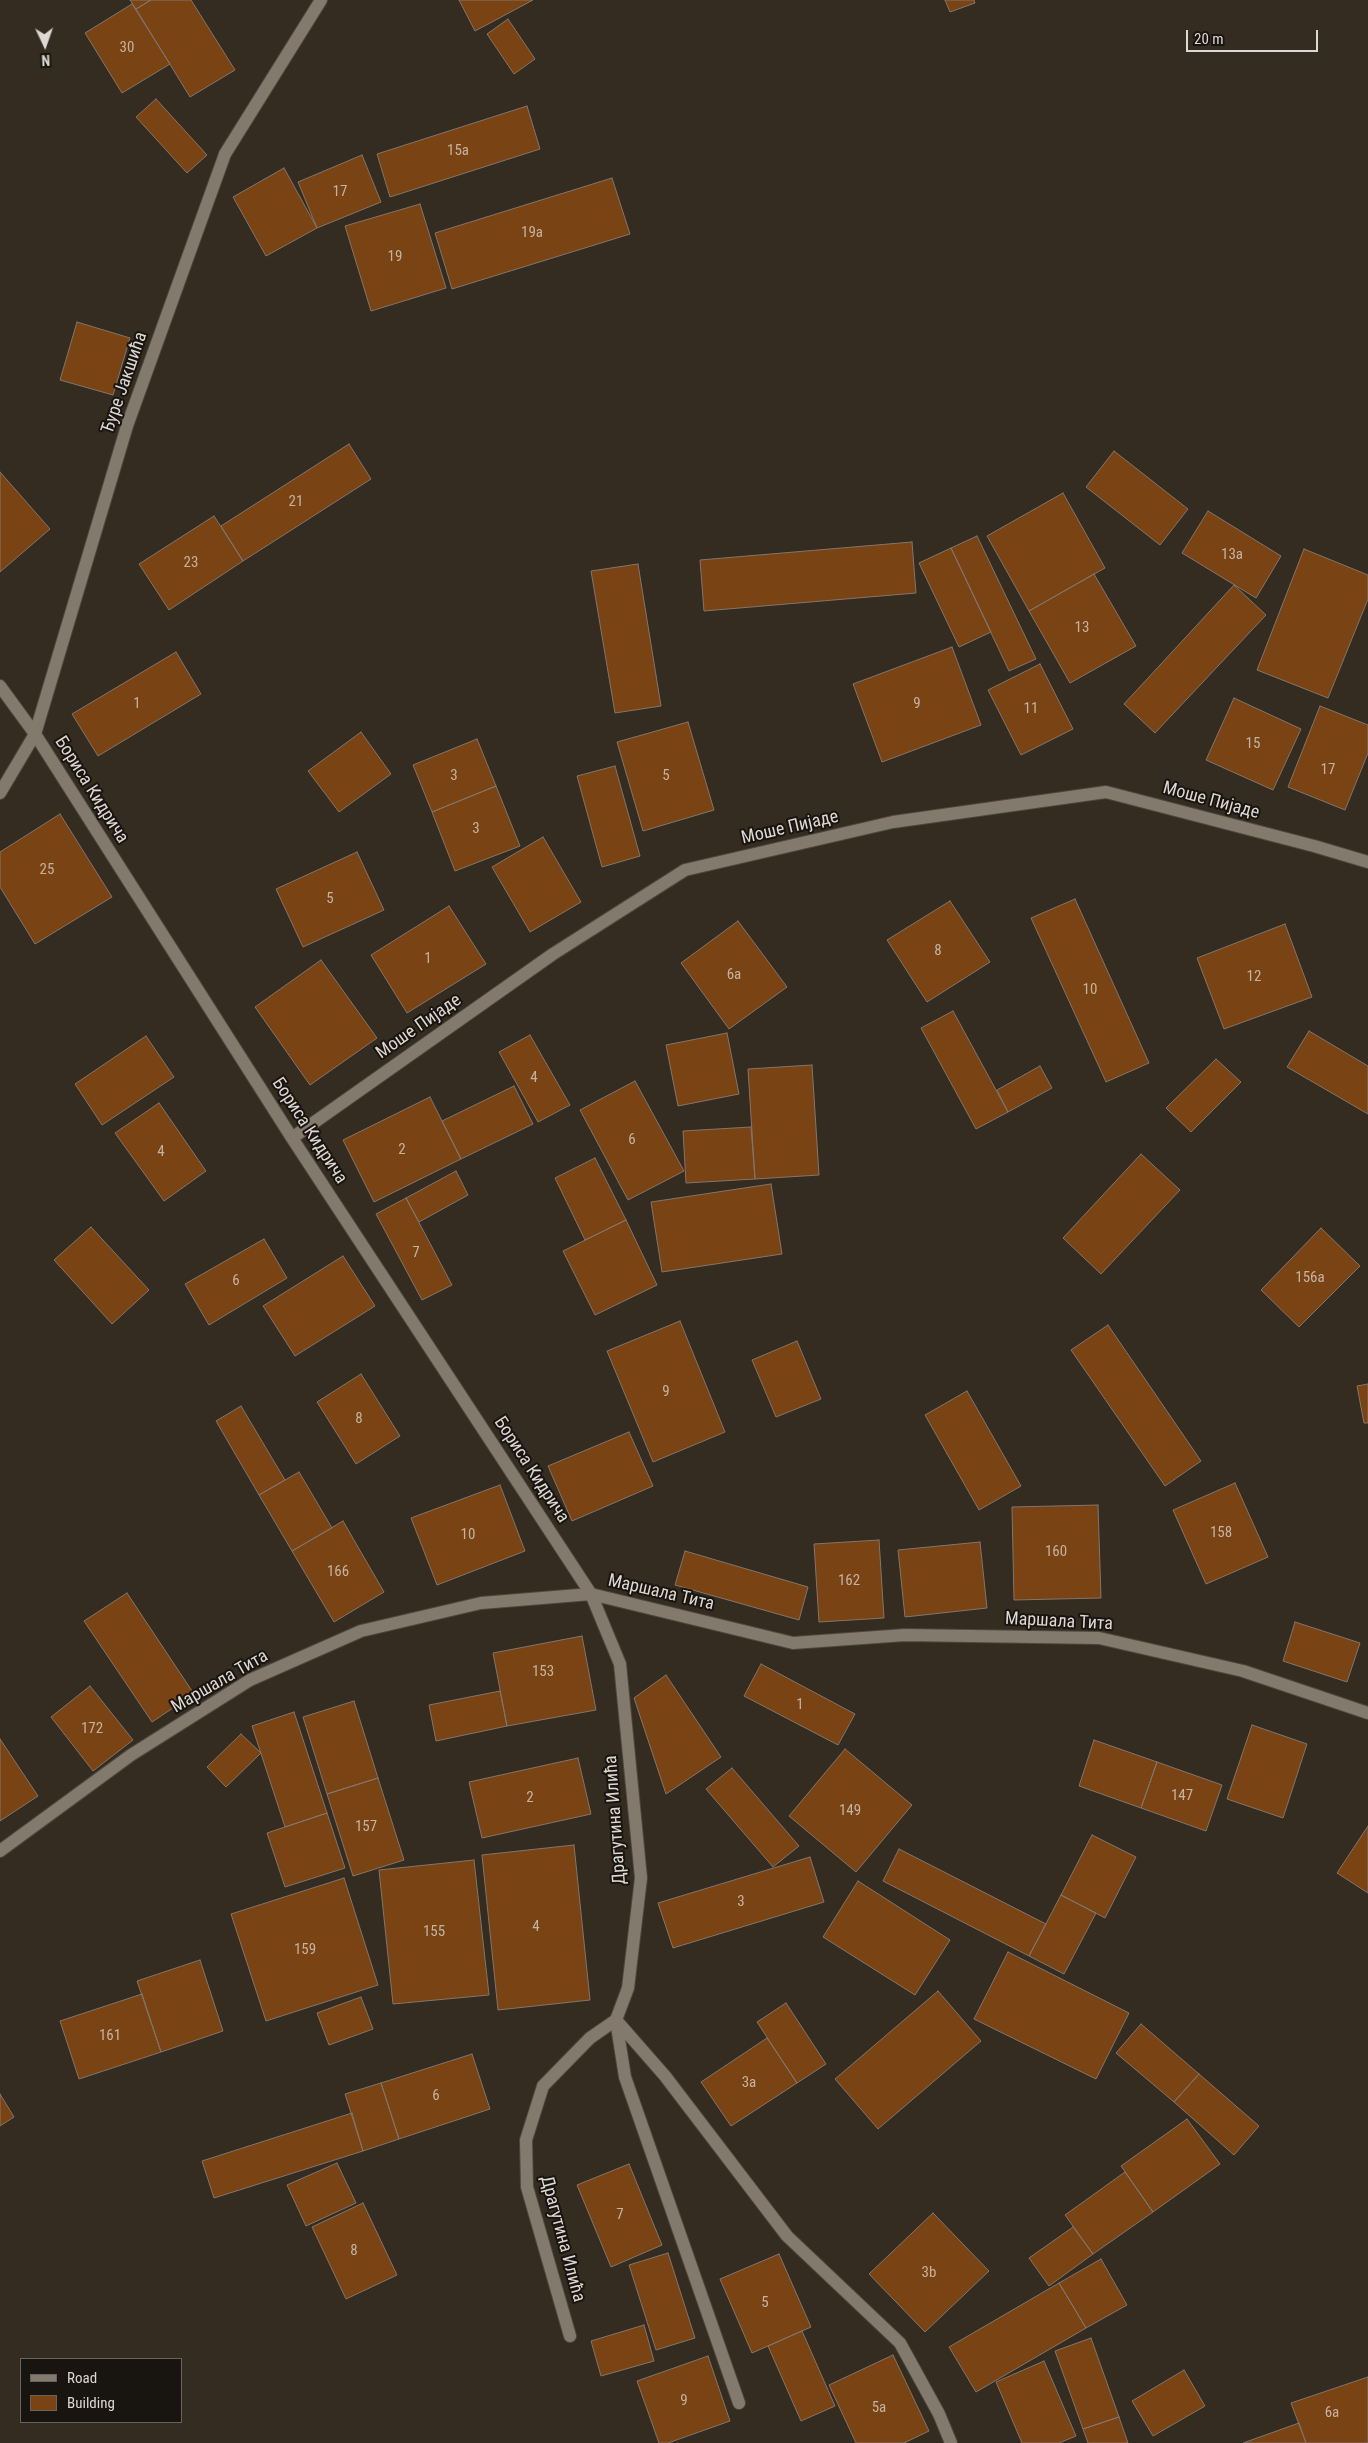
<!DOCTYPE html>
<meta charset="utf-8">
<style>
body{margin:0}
#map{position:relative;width:1368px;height:2443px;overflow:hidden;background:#342c21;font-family:"Roboto Condensed",sans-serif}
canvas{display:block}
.legend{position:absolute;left:20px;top:2358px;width:162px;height:65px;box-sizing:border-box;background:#181510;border:1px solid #67635e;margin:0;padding:6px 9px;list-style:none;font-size:15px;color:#ded8d2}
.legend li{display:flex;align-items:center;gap:10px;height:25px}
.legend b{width:25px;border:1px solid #67635e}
.north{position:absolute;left:20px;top:20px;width:50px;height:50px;-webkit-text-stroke:4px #181510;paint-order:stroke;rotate:177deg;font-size:14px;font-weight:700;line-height:20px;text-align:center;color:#ded8d2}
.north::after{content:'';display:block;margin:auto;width:18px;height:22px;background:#ded8d2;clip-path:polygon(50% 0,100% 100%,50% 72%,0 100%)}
.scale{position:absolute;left:1186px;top:30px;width:132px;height:22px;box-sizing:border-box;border:2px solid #ded8d2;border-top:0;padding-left:6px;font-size:15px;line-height:18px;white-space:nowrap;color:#ded8d2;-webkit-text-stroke:4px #181510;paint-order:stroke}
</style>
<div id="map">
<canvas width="1368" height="2443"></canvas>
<ul class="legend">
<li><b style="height:6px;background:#837a6d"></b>Road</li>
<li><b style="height:14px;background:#7a4314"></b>Building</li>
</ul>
<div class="north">N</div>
<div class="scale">20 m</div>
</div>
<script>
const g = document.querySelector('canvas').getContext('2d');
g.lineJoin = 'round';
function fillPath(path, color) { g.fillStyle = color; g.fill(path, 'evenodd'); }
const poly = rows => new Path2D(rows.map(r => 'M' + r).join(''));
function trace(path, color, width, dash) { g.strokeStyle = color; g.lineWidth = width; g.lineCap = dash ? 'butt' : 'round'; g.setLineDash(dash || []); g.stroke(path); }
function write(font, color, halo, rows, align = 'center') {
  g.font = font + ' "Roboto Condensed",sans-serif'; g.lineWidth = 4; g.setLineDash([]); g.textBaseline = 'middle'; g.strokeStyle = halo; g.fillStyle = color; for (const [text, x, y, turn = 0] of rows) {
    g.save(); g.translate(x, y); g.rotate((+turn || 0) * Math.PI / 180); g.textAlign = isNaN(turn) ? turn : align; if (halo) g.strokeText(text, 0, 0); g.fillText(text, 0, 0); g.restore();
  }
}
const building = poly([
 [130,0,151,0,136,9,130,0],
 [151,0,191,0,235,70,190,97,136,9,151,0],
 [459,0,533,0,475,31,459,0],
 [945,0,974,0,975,3,950,12,945,0],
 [132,4,170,64,122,93,85,33,132,4],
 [508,19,535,59,514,74,487,34,508,19],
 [156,99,207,155,187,173,136,117,156,99],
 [527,106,540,149,390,197,377,154,527,106],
 [362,155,381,202,317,228,298,182,362,155],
 [284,168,317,228,266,256,233,197,284,168],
 [612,178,630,234,452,289,435,233,612,178],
 [420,204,446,288,371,311,345,226,420,204],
 [77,322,130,338,113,395,60,380,77,322],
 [349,444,371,479,243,561,221,526,349,444],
 [1114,451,1188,509,1160,545,1086,487,1114,451],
 [0,472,50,529,0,572,0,472],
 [1063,493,1105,568,1029,611,987,536,1063,493],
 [1208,511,1281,556,1256,598,1182,553,1208,511],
 [214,516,243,561,169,610,139,564,214,516],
 [977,536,1036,659,1009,671,951,548,977,536],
 [912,542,916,593,704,611,700,560,912,542],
 [951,548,991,632,959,647,919,563,951,548],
 [1304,549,1368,575,1368,599,1328,698,1257,670,1304,549],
 [638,564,661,706,615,713,591,571,638,564],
 [1094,574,1136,646,1070,683,1029,611,1094,574],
 [1234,585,1266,615,1155,733,1124,704,1234,585],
 [952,647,981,725,882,762,853,684,952,647],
 [176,652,201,694,98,756,72,714,176,652],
 [1040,664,1073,729,1021,755,988,690,1040,664],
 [1234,698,1301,729,1273,790,1206,760,1234,698],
 [1320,706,1368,725,1368,753,1345,810,1288,787,1320,706],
 [688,722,714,810,643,831,617,742,688,722],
 [361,732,391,774,339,812,308,771,361,732],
 [477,739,496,786,432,812,413,765,477,739],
 [615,766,640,856,602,867,577,776,615,766],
 [496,786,520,846,455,871,432,812,496,786],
 [60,814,112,897,35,944,0,887,0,852,60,814],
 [543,837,581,902,530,932,492,867,543,837],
 [357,852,384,910,303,947,276,889,357,852],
 [1075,899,1149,1063,1106,1082,1031,918,1075,899],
 [950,901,990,962,927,1002,887,940,950,901],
 [449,906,486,964,407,1013,371,955,449,906],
 [738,921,787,987,729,1029,681,963,738,921],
 [1285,924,1312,997,1224,1029,1197,958,1285,924],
 [321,960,377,1038,310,1085,255,1007,321,960],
 [953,1011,1008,1112,976,1129,921,1028,953,1011],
 [1309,1031,1368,1066,1368,1114,1287,1067,1309,1031],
 [727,1033,739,1094,678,1106,666,1045,727,1033],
 [530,1035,570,1105,538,1122,499,1052,530,1035],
 [146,1036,174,1077,102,1125,75,1084,146,1036],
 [1216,1059,1241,1082,1191,1132,1166,1108,1216,1059],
 [812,1065,819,1175,755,1179,748,1069,812,1065],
 [1040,1066,1052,1088,1008,1112,997,1090,1040,1066],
 [635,1081,684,1171,628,1200,580,1110,635,1081],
 [514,1086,533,1124,461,1159,442,1121,514,1086],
 [430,1097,461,1159,374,1202,343,1140,430,1097],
 [159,1103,206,1171,164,1201,115,1133,159,1103],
 [751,1127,755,1179,686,1183,683,1131,751,1127],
 [1141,1154,1180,1190,1101,1274,1063,1238,1141,1154],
 [595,1158,626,1220,585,1240,555,1178,595,1158],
 [456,1171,468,1195,419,1222,406,1198,456,1171],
 [771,1184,782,1254,662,1272,651,1202,771,1184],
 [406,1198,452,1285,422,1300,376,1214,406,1198],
 [626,1220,657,1285,595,1315,563,1251,626,1220],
 [91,1227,149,1290,112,1324,54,1260,91,1227],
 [1321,1228,1360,1266,1299,1327,1261,1290,1321,1228],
 [264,1239,287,1278,209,1325,185,1284,264,1239],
 [343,1256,375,1306,295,1356,263,1306,343,1256],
 [680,1321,725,1432,653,1462,607,1351,680,1321],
 [1108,1325,1201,1461,1165,1486,1071,1350,1108,1325],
 [797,1341,821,1399,776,1417,752,1360,797,1341],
 [361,1374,400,1436,356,1464,317,1402,361,1374],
 [1368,1384,1368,1423,1364,1423,1357,1386,1368,1384],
 [967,1391,1021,1486,979,1510,925,1415,967,1391],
 [241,1406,285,1480,259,1495,216,1421,241,1406],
 [629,1432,653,1486,572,1521,548,1466,629,1432],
 [299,1472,332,1528,292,1551,259,1495,299,1472],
 [1235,1483,1268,1557,1206,1584,1173,1510,1235,1483],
 [500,1485,525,1551,437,1585,411,1518,500,1485],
 [1098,1505,1101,1598,1014,1600,1012,1507,1098,1505],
 [343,1521,384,1592,334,1622,292,1551,343,1521],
 [879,1540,884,1618,819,1622,814,1544,879,1540],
 [980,1542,987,1608,905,1617,898,1550,980,1542],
 [685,1551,808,1587,799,1620,675,1585,685,1551],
 [127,1593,194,1694,152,1722,84,1621,127,1593],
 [1295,1622,1360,1643,1347,1682,1283,1661,1295,1622],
 [582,1636,596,1710,507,1726,493,1653,582,1636],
 [761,1664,855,1714,838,1745,744,1696,761,1664],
 [666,1675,721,1757,666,1794,634,1698,666,1675],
 [90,1686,133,1740,93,1771,51,1717,90,1686],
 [500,1691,507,1726,436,1741,429,1705,500,1691],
 [354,1701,378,1778,327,1794,303,1717,354,1701],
 [294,1712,327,1813,285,1827,252,1726,294,1712],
 [1252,1725,1307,1744,1283,1818,1227,1799,1252,1725],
 [241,1734,261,1753,226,1787,207,1767,241,1734],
 [0,1739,38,1796,0,1821,0,1739],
 [1094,1740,1157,1762,1141,1808,1079,1786,1094,1740],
 [845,1749,912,1805,856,1872,789,1816,845,1749],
 [578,1758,591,1814,482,1838,469,1782,578,1758],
 [1157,1762,1222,1785,1206,1831,1141,1808,1157,1762],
 [732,1768,799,1846,773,1867,706,1789,732,1768],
 [378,1778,404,1860,353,1876,327,1794,378,1778],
 [327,1813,345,1868,285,1887,267,1833,327,1813],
 [1368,1826,1368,1893,1337,1873,1368,1826],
 [1092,1835,1136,1857,1105,1918,1061,1895,1092,1835],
 [574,1845,590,2000,498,2010,482,1855,574,1845],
 [899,1849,1046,1924,1029,1956,883,1881,899,1849],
 [810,1857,824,1902,673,1948,658,1903,810,1857],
 [474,1860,489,1995,393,2004,379,1870,474,1860],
 [344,1878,378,1985,266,2021,231,1914,344,1878],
 [858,1881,950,1940,915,1995,823,1937,858,1881],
 [1061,1895,1096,1913,1064,1974,1029,1956,1061,1895],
 [1008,1952,1129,2013,1096,2079,974,2019,1008,1952],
 [200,1960,223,2031,161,2052,137,1981,200,1960],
 [938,1991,981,2041,878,2129,835,2079,938,1991],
 [142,1994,161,2052,79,2079,60,2021,142,1994],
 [361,1997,373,2029,329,2045,317,2013,361,1997],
 [786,2003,826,2064,797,2083,757,2022,786,2003],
 [1141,2024,1199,2074,1174,2102,1116,2053,1141,2024],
 [767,2038,797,2083,731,2126,701,2082,767,2038],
 [472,2054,490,2109,399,2139,381,2083,472,2054],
 [1199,2074,1259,2126,1234,2155,1174,2102,1199,2074],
 [381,2083,399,2139,363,2151,345,2094,381,2083],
 [0,2094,14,2117,0,2126,0,2094],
 [352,2113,363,2151,214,2198,202,2161,352,2113],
 [1187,2119,1220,2164,1153,2212,1121,2166,1187,2119],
 [337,2163,356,2203,306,2226,287,2185,337,2163],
 [629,2164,662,2245,611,2267,577,2185,629,2164],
 [1125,2172,1153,2212,1093,2254,1065,2215,1125,2172],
 [363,2203,397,2275,346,2299,312,2227,363,2203],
 [933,2213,989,2271,925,2332,869,2274,933,2213],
 [1073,2227,1093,2254,1049,2286,1029,2258,1073,2227],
 [668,2253,695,2338,656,2350,629,2265,668,2253],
 [779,2254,811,2327,752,2353,720,2279,779,2254],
 [1101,2259,1127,2305,1086,2328,1059,2283,1101,2259],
 [1059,2283,1086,2328,976,2392,949,2347,1059,2283],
 [644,2325,654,2361,601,2376,591,2341,644,2325],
 [802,2331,835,2406,801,2421,768,2346,802,2331],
 [1091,2338,1119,2417,1083,2429,1055,2351,1091,2338],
 [893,2355,929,2431,904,2443,856,2443,829,2385,893,2355],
 [708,2356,730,2421,668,2443,659,2443,637,2381,708,2356],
 [1044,2361,1076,2436,1059,2443,1022,2443,996,2382,1044,2361],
 [1184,2370,1205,2406,1153,2436,1132,2401,1184,2370],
 [1368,2377,1368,2443,1306,2443,1291,2403,1368,2377],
 [1119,2417,1128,2443,1088,2443,1083,2429,1119,2417],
 [1299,2423,1306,2443,1243,2443,1299,2423]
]);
const lane = poly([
 [616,2020,665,2076,787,2236,900,2343,939,2414,951,2443],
 [616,2020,625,2077,739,2403]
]);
const street = poly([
 [0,686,35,734,292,1138,591,1594,620,1664,641,1878,628,1988,616,2020,590,2038,543,2086,526,2140,527,2187,570,2336],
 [0,793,35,734,127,426,225,154,321,0],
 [292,1138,553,954,685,870,893,822,1106,792,1314,846,1368,862],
 [0,1851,131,1755,250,1680,361,1631,481,1603,591,1594,793,1643,905,1635,1099,1638,1243,1671,1368,1713]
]);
const numberNames = [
 ["30",127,48],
 ["15a",458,151],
 ["17",340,192],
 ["19a",532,233],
 ["19",395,257],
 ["21",296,502],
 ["13a",1232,555],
 ["23",191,563],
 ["13",1082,628],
 ["1",137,704],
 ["9",917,704],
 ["11",1031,709],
 ["15",1253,744],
 ["17",1328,770],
 ["3",454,776],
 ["5",666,776],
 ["3",476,829],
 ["25",47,870],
 ["5",330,899],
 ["8",938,951],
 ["1",428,959],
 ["6a",734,975],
 ["12",1254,977],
 ["10",1090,990],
 ["4",534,1078],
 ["6",632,1140],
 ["2",402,1150],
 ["4",161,1152],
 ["7",416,1253],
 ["156a",1310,1278],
 ["6",236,1281],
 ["9",666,1392],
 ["8",359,1419],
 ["158",1221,1533],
 ["10",468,1535],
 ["160",1056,1552],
 ["166",338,1572],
 ["162",849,1581],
 ["153",543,1672],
 ["1",800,1705],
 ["172",92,1729],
 ["147",1182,1796],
 ["2",530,1798],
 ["149",850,1811],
 ["157",366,1827],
 ["3",741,1902],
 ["4",536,1927],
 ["155",434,1932],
 ["159",305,1950],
 ["161",110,2036],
 ["3a",749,2083],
 ["6",436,2096],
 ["7",620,2215],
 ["8",354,2251],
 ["3b",929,2273],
 ["5",765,2303],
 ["9",684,2401],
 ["5a",879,2408],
 ["6a",1332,2413]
];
const streetNames = [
 ["Ђуре Јакшића",125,383,-71],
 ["Бориса Кидрича",91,790,58],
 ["Моше Пијаде",1211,801,15],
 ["Моше Пијаде",790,828,-13],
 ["Моше Пијаде",419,1027,-35],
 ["Бориса Кидрича",309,1131,57],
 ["Бориса Кидрича",531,1470,57],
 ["Маршала Тита",661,1593,13],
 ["Маршала Тита",1059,1622,3],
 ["Маршала Тита",220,1682,-30],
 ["Драгутина Илића",616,1820,-94],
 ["Драгутина Илића",562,2239,75]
];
fillPath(building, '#7a4314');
trace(building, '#83756c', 1);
trace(lane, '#4e473e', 14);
trace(street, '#4e473e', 14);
trace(lane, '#837a6d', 12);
trace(street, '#837a6d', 12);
write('15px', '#c5b3a2', null, numberNames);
write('18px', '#ded8d2', '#181510', streetNames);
</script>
